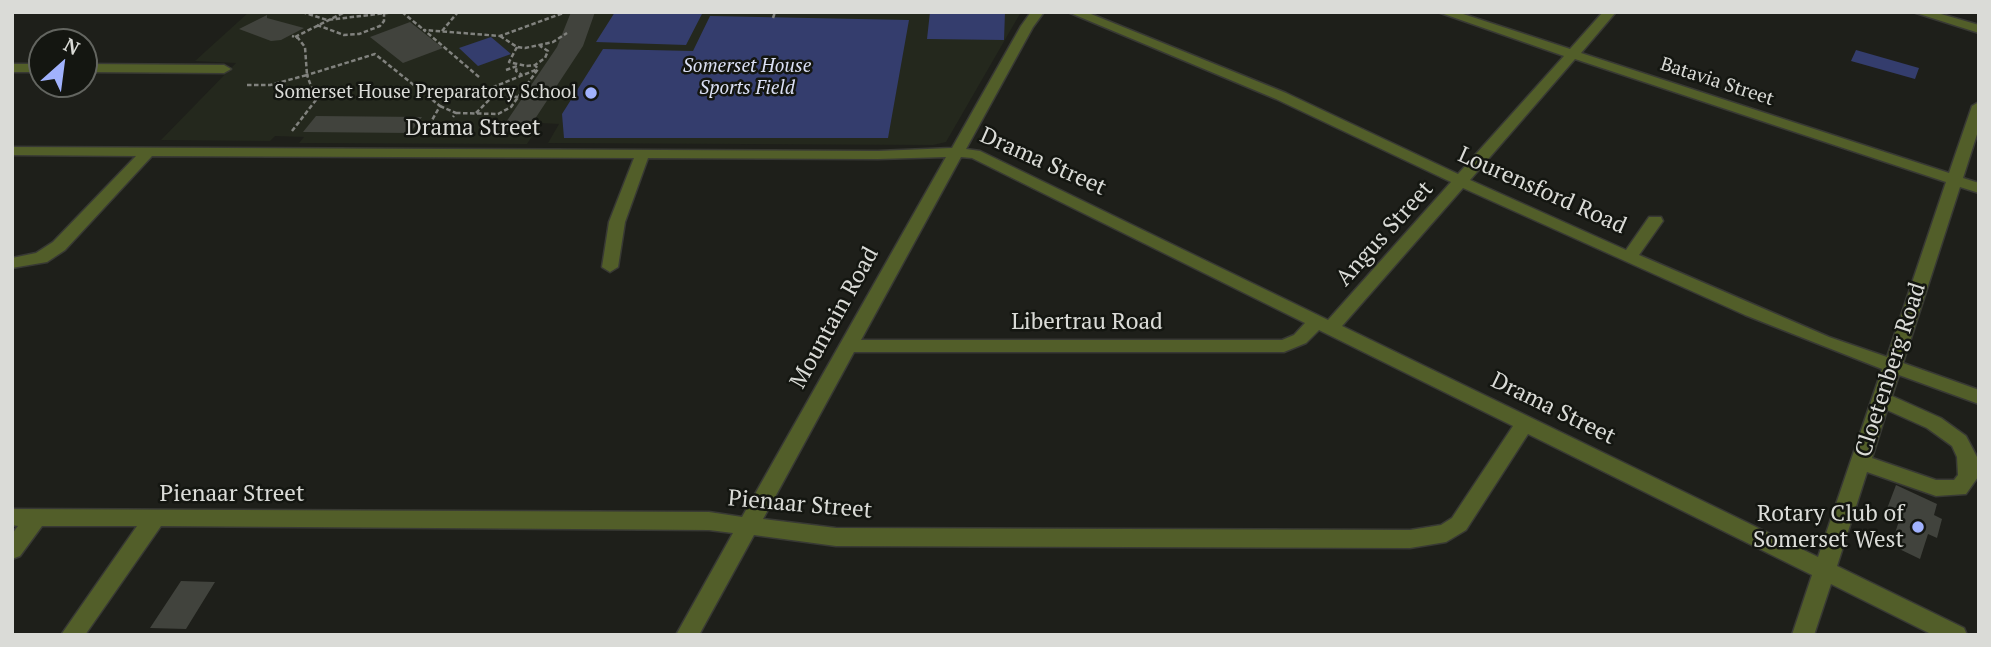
<!DOCTYPE html>
<style>
body{margin:0}
#map{position:relative;width:1991px;height:647px;overflow:hidden;background:#1e1f1a;font-family:"PT Serif",serif}
canvas{display:block}
.frame{position:absolute;inset:0;border:14px solid #dadbd7;pointer-events:none}
.north{position:absolute;left:28px;top:28px;width:70px;height:70px;box-sizing:border-box;background:#141611;border:2px solid #636560;border-radius:50%;rotate:28deg;font-size:19px;font-weight:700;line-height:28px;text-align:center;color:#dadbd7}
.north::after{content:'';display:block;margin:auto;width:24px;height:32px;background:#a1b2fd;clip-path:polygon(50% 0,100% 100%,50% 72%,0 100%)}
</style>
<div id="map">
<canvas width="1991" height="647"></canvas>
<div class="frame"></div>
<div class="north">N</div>
</div>
<script>
const g = document.querySelector('canvas').getContext('2d');
g.lineJoin = 'round';
function fillPath(path, color) { g.fillStyle = color; g.fill(path, 'evenodd'); }
const poly = rows => new Path2D(rows.map(r => 'M' + r).join(''));
function trace(path, color, width, dash) { g.strokeStyle = color; g.lineWidth = width; g.lineCap = dash ? 'butt' : 'round'; g.setLineDash(dash || []); g.stroke(path); }
function write(font, color, halo, rows, align = 'center') {
  g.font = font + ' "PT Serif",serif'; g.lineWidth = 5; g.setLineDash([]); g.textBaseline = 'middle'; g.strokeStyle = halo; g.fillStyle = color; for (const [text, x, y, turn = 0] of rows) {
    g.save(); g.translate(x, y); g.rotate((+turn || 0) * Math.PI / 180); g.textAlign = isNaN(turn) ? turn : align; if (halo) g.strokeText(text, 0, 0); g.fillText(text, 0, 0); g.restore();
  }
}
const built = poly([
 [249,12,1021,12,946,142,933,145,548,143,559,124,541,123,527,144,299,143,304,137,275,136,270,141,161,140,236,63,195,61]
]);
const green = poly([
 [615,12,703,12,686,45,596,42],
 [930,12,1005,12,1004,40,927,39],
 [710,16,909,20,888,138,564,138,562,114,603,49,693,51],
 [491,37,511,54,478,66,459,48],
 [1856,50,1919,68,1915,79,1851,61]
]);
const building = poly([
 [571,12,595,12,583,46,527,131,500,131,557,47],
 [267,15,267,18,304,28,281,40,271,41,239,29],
 [410,22,443,48,403,63,370,37],
 [316,116,422,117,410,133,303,132],
 [1896,485,1937,504,1934,515,1942,519,1937,538,1928,534,1920,559,1891,545,1899,521,1885,514],
 [181,581,215,582,186,629,150,628]
]);
const path = poly([
 [302,12,327,20,395,12],
 [402,12,424,30],
 [773,18,775,12],
 [317,25,344,35,359,34,380,26,384,21,384,14],
 [442,31,458,12],
 [500,36,517,47,525,48,553,42,567,33],
 [295,37,345,12],
 [517,47,509,62,526,66,535,65,545,58,548,51,540,46],
 [506,70,517,66,516,71,522,75],
 [479,77,424,30,500,36,566,12],
 [247,85,270,85,307,75,305,47,298,38,292,36],
 [486,90,538,69],
 [493,96,519,97],
 [440,106,456,113,453,117],
 [456,113,498,114,511,107,538,69,535,65],
 [476,113,493,96,486,90],
 [292,131,316,100,307,75,375,54,440,106,431,122]
]);
const minor = poly([
 [1031,12,1044,12,1033,27,966,149,980,151,1328,320,1451,182,1276,99,1068,12,1086,12,1286,93,1458,174,1564,56,1438,12,1457,12,1570,49,1603,12,1616,12,1581,53,1949,173,1972,106,1979,102,1979,128,1963,178,1979,183,1979,193,1960,187,1903,363,1979,390,1979,404,1899,375,1892,396,1941,418,1966,436,1977,457,1978,477,1966,494,1936,496,1867,472,1837,566,1964,628,1967,635,1933,635,1831,584,1814,635,1792,635,1812,575,1528,434,1466,530,1446,542,1410,548,836,546,754,535,699,635,676,635,733,533,709,530,161,526,85,635,61,635,137,526,42,526,20,556,12,559,12,534,18,526,12,525,12,509,709,512,742,517,946,157,878,159,648,158,625,222,618,267,610,272,602,267,609,222,634,158,152,156,65,250,47,262,12,268,12,258,36,253,53,242,136,156,12,155,12,147,878,151,952,148,1021,26,1031,12],
 [1575,59,1946,182,1887,357,1829,337,1639,255,1663,221,1661,217,1649,217,1626,250,1470,180,1575,59],
 [961,157,972,158,1305,323,1294,335,1282,340,861,340,961,157],
 [1463,188,1745,315,1882,369,1818,557,1342,326,1463,188],
 [1319,330,1513,426,1452,518,1441,525,1410,530,836,528,763,519,854,352,1284,352,1306,343,1319,330],
 [1887,410,1927,428,1952,446,1957,457,1958,475,1954,480,1936,480,1872,458,1887,410],
 [1913,12,1934,12,1979,25,1979,33,1913,12],
 [12,64,42,64,42,72,12,72,12,64],
 [84,64,224,65,231,69,224,73,84,72,84,64]
]);
const markers = [
 [591,93,7,"#a1b2fd"],
 [1918,527,7,"#a1b2fd"]
];
const farParknames = [
 ["Somerset House",747,67],
 ["Sports Field",747,89]
];
const farStreetnames = [
 ["Batavia Street",1717,82,18]
];
const farPoinames = [
 ["Somerset House Preparatory School",577,93]
];
const streetNames = [
 ["Drama Street",473,128],
 ["Drama Street",1043,162,24],
 ["Lourensford Road",1542,191,24],
 ["Angus Street",1385,234,-48],
 ["Mountain Road",835,318,-61],
 ["Libertrau Road",1087,322],
 ["Cloetenberg Road",1891,370,-72],
 ["Drama Street",1553,409,26],
 ["Pienaar Street",232,494],
 ["Pienaar Street",800,505,5]
];
const poiNames = [
 ["Rotary Club of",1904,514],
 ["Somerset West",1904,540]
];
fillPath(built, '#24281d');
fillPath(green, '#343d6d');
fillPath(building, '#41433d');
trace(minor, '#383934', 3);
trace(path, '#81827e', 2.5, [4.5, 2.5]);
fillPath(minor, '#525e29');
for (const [x, y, r, color] of markers) { const dot = new Path2D(); dot.arc(x, y, r, 0, 2 * Math.PI); g.fillStyle = color; g.fill(dot); trace(dot, '#141611', 2.5); }
write('italic 19px', '#dadff4', '#141611', farParknames);
write('19px', '#dadbd7', '#141611', farStreetnames);
write('19px', '#dadbd7', '#141611', farPoinames, 'right');
write('23px', '#dadbd7', '#141611', streetNames);
write('23px', '#dadbd7', '#141611', poiNames, 'right');
</script>
